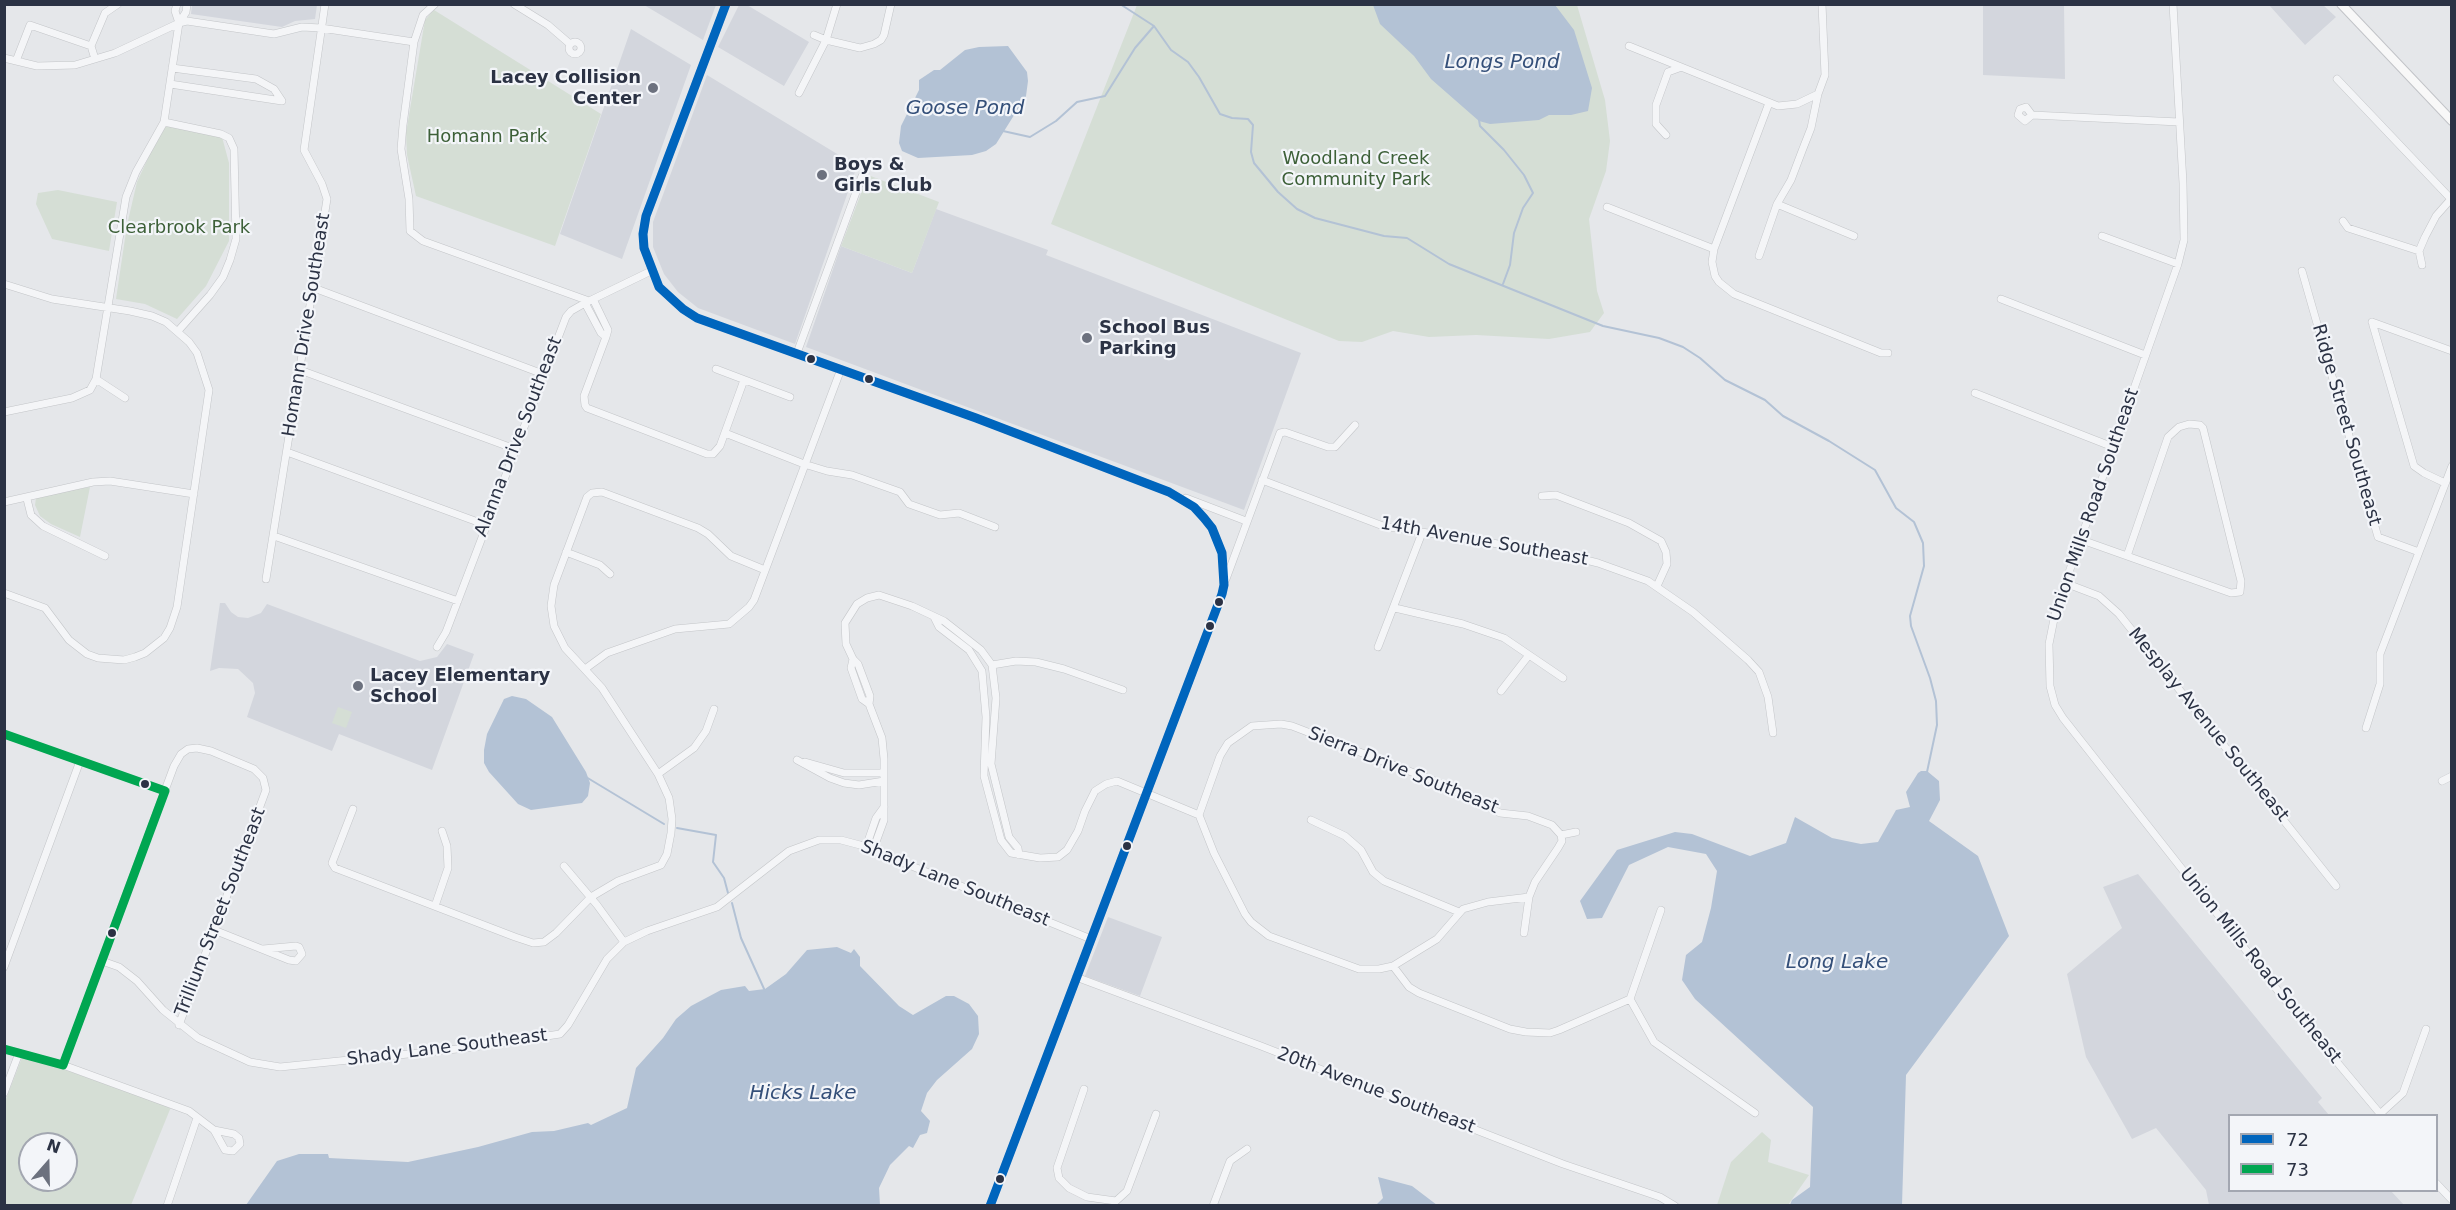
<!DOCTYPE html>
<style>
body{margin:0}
#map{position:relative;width:2456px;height:1210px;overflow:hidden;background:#e5e7ea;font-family:"DejaVu Sans",sans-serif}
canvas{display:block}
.frame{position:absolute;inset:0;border:6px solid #2b3244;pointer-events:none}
.legend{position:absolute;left:2228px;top:1114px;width:210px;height:78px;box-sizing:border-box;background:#f3f5f9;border:2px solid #a3a7b1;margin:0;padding:8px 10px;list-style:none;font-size:18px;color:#2b3244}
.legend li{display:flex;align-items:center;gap:12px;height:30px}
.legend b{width:30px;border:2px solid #a3a7b1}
.north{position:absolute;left:18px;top:1132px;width:60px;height:60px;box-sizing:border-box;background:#f3f5f9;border:2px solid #a3a7b1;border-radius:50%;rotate:20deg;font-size:16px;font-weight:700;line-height:24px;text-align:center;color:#2b3244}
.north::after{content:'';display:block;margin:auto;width:21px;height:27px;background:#6c717e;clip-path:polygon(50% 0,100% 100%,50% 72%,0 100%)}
</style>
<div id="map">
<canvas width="2456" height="1210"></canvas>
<div class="frame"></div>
<ul class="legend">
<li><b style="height:8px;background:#0065bd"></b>72</li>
<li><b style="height:8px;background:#00a651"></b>73</li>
</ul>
<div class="north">N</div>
</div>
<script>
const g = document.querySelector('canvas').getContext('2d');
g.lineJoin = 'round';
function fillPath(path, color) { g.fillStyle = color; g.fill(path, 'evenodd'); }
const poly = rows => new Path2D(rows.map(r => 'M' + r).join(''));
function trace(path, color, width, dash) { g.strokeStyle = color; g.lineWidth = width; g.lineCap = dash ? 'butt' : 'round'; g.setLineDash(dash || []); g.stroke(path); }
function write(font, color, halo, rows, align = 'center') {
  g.font = font + ' "DejaVu Sans",sans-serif'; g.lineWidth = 4.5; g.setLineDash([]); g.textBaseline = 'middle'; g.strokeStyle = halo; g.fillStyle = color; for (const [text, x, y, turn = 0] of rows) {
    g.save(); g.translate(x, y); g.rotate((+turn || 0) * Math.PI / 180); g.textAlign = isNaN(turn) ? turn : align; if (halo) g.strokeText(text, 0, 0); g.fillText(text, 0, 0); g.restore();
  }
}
const built = poly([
 [192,5,192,4,317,5,315,19,295,21,282,27,191,14],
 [644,5,716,5,703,40],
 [739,5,747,5,809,42,784,86,718,47],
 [1983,5,2064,5,2065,79,1983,75],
 [2269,5,2323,5,2336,17,2305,45],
 [631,29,691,65,622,259,560,234],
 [707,75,857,166,795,344,698,308,678,292,664,274,653,247,653,222],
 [936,209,1048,250,1046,255,1301,353,1244,510,806,347,841,246,912,273],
 [220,603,225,603,231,612,238,617,248,618,261,613,267,604,420,661,437,657,447,644,474,654,432,770,339,734,332,751,247,717,255,693,253,683,238,669,219,668,210,671],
 [2138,874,2322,1098,2318,1102,2329,1115,2230,1116,2230,1190,2391,1191,2404,1205,2209,1205,2206,1190,2156,1128,2132,1139,2086,1057,2067,974,2122,928,2103,887],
 [1108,917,1162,937,1140,996,1085,976]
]);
const green = poly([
 [1137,5,1577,5,1605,100,1610,141,1606,171,1589,219,1597,291,1604,313,1590,332,1549,339,1476,335,1429,337,1393,331,1362,342,1339,341,1051,224],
 [434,10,601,114,555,246,416,196,407,155,406,133,425,20],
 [166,126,222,137,229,163,229,241,206,286,177,319,145,304,116,299,127,225,137,182,150,154],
 [868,175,939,202,912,273,841,246],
 [58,190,117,202,109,251,52,239,36,204,38,193],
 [90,487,80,537,51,524,40,516,35,505,36,498,48,494],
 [338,707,352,712,346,728,332,723],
 [23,1055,171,1107,131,1205,5,1206,4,1104],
 [30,1144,66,1144,66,1180,30,1180],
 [1762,1132,1771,1140,1768,1162,1809,1175,1788,1205,1717,1205,1731,1162]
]);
const water = poly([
 [1373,5,1555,5,1574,30,1592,88,1588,111,1571,115,1549,115,1539,120,1490,124,1479,121,1431,79,1414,56,1380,24],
 [1008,46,1027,72,1028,81,1026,96,996,144,986,151,972,155,918,158,902,151,899,143,901,126,919,90,919,80,934,70,940,70,965,50,979,47],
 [512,696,526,699,552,717,586,772,590,783,588,796,582,803,531,810,518,804,489,772,484,763,484,750,487,734,504,699],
 [1921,771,1927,771,1939,781,1940,800,1929,821,1978,856,2009,936,1906,1075,1902,1205,1790,1205,1792,1200,1810,1187,1813,1107,1695,999,1682,980,1686,955,1702,942,1711,908,1717,871,1706,854,1668,847,1629,865,1602,918,1587,919,1580,901,1617,850,1675,832,1692,834,1750,856,1786,843,1795,817,1832,838,1861,844,1878,842,1896,810,1910,807,1906,792,1918,773],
 [837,947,851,953,854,949,860,957,860,966,899,1006,913,1015,946,996,954,996,969,1004,978,1016,979,1034,972,1049,937,1080,927,1093,921,1111,930,1121,927,1133,920,1135,913,1148,909,1146,890,1165,879,1188,880,1205,246,1205,277,1161,299,1154,328,1154,329,1158,408,1162,478,1147,532,1132,554,1131,588,1123,591,1125,627,1108,636,1068,663,1038,676,1019,691,1006,721,990,745,986,749,991,765,989,786,974,807,950],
 [1378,1177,1412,1186,1437,1205,1376,1205,1383,1198]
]);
const stream = poly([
 [1120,4,1154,26,1171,50,1188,62,1199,77,1220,114,1232,118,1248,119,1253,125,1251,152,1254,163,1278,192,1297,209,1315,218,1384,236,1407,238,1449,264,1603,326,1659,338,1683,347,1700,358,1725,380,1765,400,1783,416,1829,441,1875,470,1896,508,1914,522,1923,543,1924,566,1910,616,1911,626,1930,678,1936,701,1937,725,1927,772],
 [1479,120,1480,126,1504,150,1524,175,1533,193,1523,208,1514,233,1510,265,1503,284],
 [1003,131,1030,137,1056,121,1077,102,1105,96,1135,48,1154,26],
 [586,777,664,824],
 [677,828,716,835,713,862,724,878,728,893],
 [732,903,741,938,765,991]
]);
const minor = poly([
 [177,4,175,11,179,23,186,12,187,4],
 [435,4,423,15,414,42,403,125,401,149,409,199,410,231,423,241,589,301],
 [514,4,548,25,570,44],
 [726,4,646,216,643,234,644,248,659,287,683,309,697,318,976,418,1169,492,1194,507,1204,518,1212,528,1222,553,1224,585,1222,594,990,1206],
 [2173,4,2183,183,2184,240,2178,264,2056,609,2049,644,2050,686,2055,705,2063,718,2286,1001,2382,1116],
 [814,35,826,40,860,48,874,44,881,40,884,35,891,4],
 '569 48a6 6 0 1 1 12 0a6 6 0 1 1-12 0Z',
 [91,46,105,13,118,4],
 [1629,46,1778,106,1797,104,1818,94],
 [4,58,37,66,75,65,115,53,179,23,187,21,274,34,302,27,321,28,414,42],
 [16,61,30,25,91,46,95,59],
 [2337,79,2452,200],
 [170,84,282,101,274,89,256,79,172,68],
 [799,93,826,40,837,4],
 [1769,103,1714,249,1712,262,1715,276,1719,282,1734,294,1881,353,1888,353],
 [2032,115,2026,107,2020,109,2018,115,2025,121,2032,115,2179,122],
 [164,122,221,134,229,138,234,149,236,239,230,260,223,277,210,295,178,331],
 [1666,135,1656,124,1656,105,1668,72,1679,68],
 [1777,204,1854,236],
 [1607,207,1714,249],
 [2343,221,2348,228,2419,251],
 [2102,236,2178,264],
 [1759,256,1777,204,1791,180,1802,151,1811,128,1818,94,1825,75,1822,4],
 [2422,265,2419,251,2425,237,2436,216,2451,199],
 [2302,271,2378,537,2419,552],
 [4,284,52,299,130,311,152,316,166,322,189,342,197,353,209,390,177,607,170,628,164,638,145,653,135,657,124,660,98,658,87,654,69,640,45,608,4,593],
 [314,288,543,374],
 [2001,299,2145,355],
 [585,303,601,333,606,337,608,330,593,299],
 [2372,322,2414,466,2424,473,2445,483],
 [2372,322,2452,351],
 [606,337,584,396,585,405,587,408,707,454,713,454,720,446,744,380],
 [797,353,862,176],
 [716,369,790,397],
 [300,370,515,449],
 [96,379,125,398],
 [1975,393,2113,447],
 [4,412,72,398,90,390,96,379,126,197,136,172,164,122,179,23],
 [725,433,804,464,827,471,852,475,900,492,909,504,940,515,959,513,995,527],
 [287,452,486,525],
 [1262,480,1383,526,1562,554,1598,563,1648,581,1693,612,1748,660,1759,672,1768,697,1773,733],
 [1542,496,1556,495,1629,523,1661,541,1666,552,1667,564,1657,586],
 [1186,498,1246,521],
 [27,499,31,515,43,526,105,556],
 [4,502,93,482,110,481,194,494],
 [274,536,458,601],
 [2079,539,2127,556,2231,593,2240,592,2241,581,2203,428,2200,425,2189,424,2179,427,2168,437,2127,556],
 [566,552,600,565,610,574],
 [266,579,327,199,322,184,304,150,325,4],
 [1226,579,1280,433,1285,432,1328,447,1335,447,1355,425],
 [2065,583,2099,596,2119,614,2336,886],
 [1395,608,1463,624,1504,638,1563,678],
 [934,617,939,627,969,650,982,671,986,717,984,776,1001,840,1011,853,1040,858,1058,857,1067,850,1078,831,1085,811,1095,791,1106,784,1117,781,1199,815],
 [437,647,446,632,566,317,571,311,585,303,651,271],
 [1378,647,1422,533],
 [853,659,851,668,862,699,869,704],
 [992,665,1016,661,1036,662,1064,669,1123,690],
 [585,669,607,653,675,629,729,624,749,607,754,600,841,369],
 [1501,691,1529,655],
 [2366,728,2380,684,2380,654,2452,466],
 [4,734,165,791],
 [797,760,830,778,844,783,859,785,884,781],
 [805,762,844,773,884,773],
 [658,774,694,748,706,731,714,709],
 [2442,781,2452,776],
 [353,809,332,863,335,868,515,937,533,943,544,942,556,933,591,897,618,881,661,865,667,854,671,833,672,819,669,798,658,774,602,688,565,648,554,626,551,606,554,585,587,497,592,493,602,492,698,528,708,534,731,556,765,570],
 [1199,815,1214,853,1245,914,1251,922,1269,936,1359,969,1379,969,1393,966,1409,987,1419,993,1510,1029,1526,1032,1550,1033,1559,1030,1630,999],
 [1199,815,1220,756,1228,743,1252,726,1281,724,1292,726,1435,781,1500,813,1528,816,1552,825,1561,835],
 [1311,820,1345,836,1361,850,1373,872,1384,881,1459,912],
 [1561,835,1576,832],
 [866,847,876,818,884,807],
 [873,850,884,820,884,759,882,738,869,704,870,696,858,664,853,659,846,644,845,623,857,604,867,598,879,595,912,606,944,621,981,650,992,665,996,698,991,764,1009,837,1018,848,1019,855],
 [564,866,597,905,624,942],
 [435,906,448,868,447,846,442,831],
 [214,930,289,960,296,961,302,954,299,947,296,946,263,949],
 [1524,933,1529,897,1535,882,1558,848,1562,841,1561,835],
 [102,961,119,967,137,981,163,1010,198,1038,250,1062,280,1067,467,1048,560,1034,568,1025,607,959,624,942,647,931,717,907,789,851,819,840,841,840,860,845,1091,939],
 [1393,966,1437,939,1463,909,1488,902,1529,897],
 [4,967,80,761],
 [1076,977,1261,1046,1563,1164,1660,1197,1675,1206],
 [1630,999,1654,1042,1755,1113],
 [1630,999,1661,910],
 [4,1049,63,1065,189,1111,214,1130,225,1150,233,1151,240,1144,239,1138,234,1134,214,1130],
 [63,1065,174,766,181,754,188,749,197,748,211,751,254,769,263,778,266,790,179,1025],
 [1084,1089,1057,1168,1059,1178,1069,1188,1087,1197,1116,1201,1127,1191,1156,1114],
 [4,1093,19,1053],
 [2380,1114,2403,1093,2426,1029],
 [2436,1183,2452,1200],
 [167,1206,197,1118],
 [1213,1206,1230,1161,1247,1149]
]);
const major = poly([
 [2341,4,2452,121]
]);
const bus1 = poly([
 [726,4,646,216,643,234,644,248,659,287,683,309,697,318,976,418,1169,492,1194,507,1204,518,1212,528,1222,553,1224,585,1222,594,990,1206]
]);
const bus2 = poly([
 [4,734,165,791,63,1065,4,1049]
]);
const markers = [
 [653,88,6,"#6c717e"],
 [822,175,6,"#6c717e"],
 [1087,338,6,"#6c717e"],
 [811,359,5,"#2b3244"],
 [869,379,5,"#2b3244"],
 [1219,602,5,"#2b3244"],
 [1210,626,5,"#2b3244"],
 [358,686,6,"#6c717e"],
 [145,784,5,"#2b3244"],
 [1127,846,5,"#2b3244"],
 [112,933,5,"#2b3244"],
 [1000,1179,5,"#2b3244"]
];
const poiNames = [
 ["Lacey Collision",641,78,"right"],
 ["Center",641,99,"right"],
 ["Boys &",834,165],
 ["Girls Club",834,186],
 ["School Bus",1099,328],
 ["Parking",1099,349],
 ["Lacey Elementary",370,676],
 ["School",370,697]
];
const parkNames = [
 ["Homann Park",487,137],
 ["Woodland Creek",1356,159],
 ["Community Park",1356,180],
 ["Clearbrook Park",179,228]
];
const streetNames = [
 ["Homann Drive Southeast",307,325,-81],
 ["Ridge Street Southeast",2346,425,74],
 ["Alanna Drive Southeast",519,437,-69],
 ["Union Mills Road Southeast",2094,505,-71],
 ["14th Avenue Southeast",1484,542,10],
 ["Mesplay Avenue Southeast",2208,725,51],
 ["Sierra Drive Southeast",1403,771,22],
 ["Shady Lane Southeast",955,884,22],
 ["Trillium Street Southeast",221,912,-69],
 ["Union Mills Road Southeast",2260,966,51],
 ["Shady Lane Southeast",447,1048,-7],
 ["20th Avenue Southeast",1376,1091,21]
];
const waterNames = [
 ["Longs Pond",1502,63],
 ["Goose Pond",965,109],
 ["Long Lake",1837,963],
 ["Hicks Lake",803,1094]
];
fillPath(built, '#d3d6dd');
fillPath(green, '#d5ded5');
fillPath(water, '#b3c2d5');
trace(stream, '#b3c2d5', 2);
trace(minor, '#c3c5c8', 8);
trace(major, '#c2c4c8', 10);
trace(minor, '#f4f5f7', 7);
trace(major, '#f8f8f8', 8);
trace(bus1, '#0065bd', 9);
trace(bus2, '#00a651', 9);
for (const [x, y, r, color] of markers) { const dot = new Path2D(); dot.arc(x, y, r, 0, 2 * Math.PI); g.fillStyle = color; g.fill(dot); trace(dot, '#f3f5f9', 2); }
write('bold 18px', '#2b3244', '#f3f5f9', poiNames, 'left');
write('18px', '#3d6038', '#f3f5f9', parkNames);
write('18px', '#2b3244', '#f3f5f9', streetNames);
write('italic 20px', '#344f79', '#f3f5f9', waterNames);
</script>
